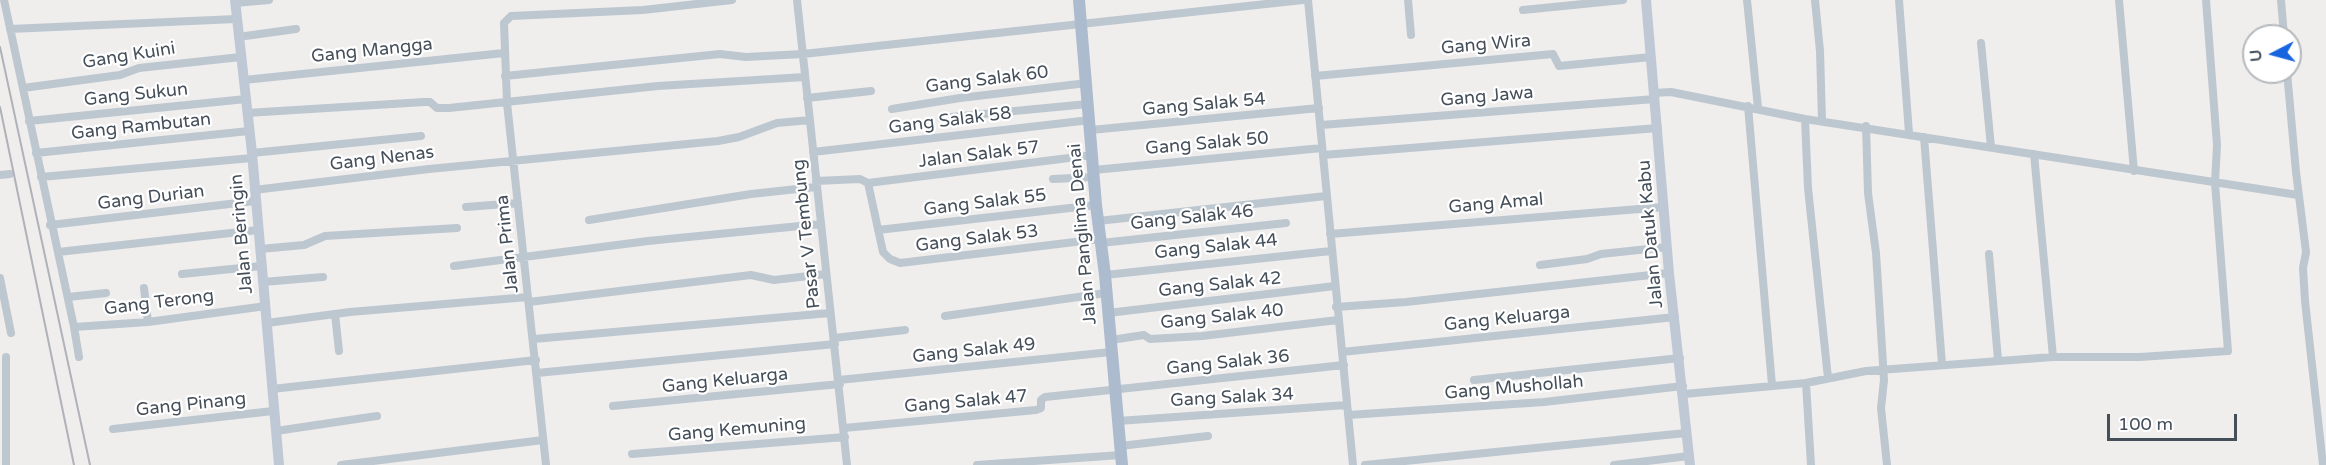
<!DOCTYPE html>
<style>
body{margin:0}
#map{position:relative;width:2326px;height:465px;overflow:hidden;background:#f0eded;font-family:"Varela Round",sans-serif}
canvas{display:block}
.north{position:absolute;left:2242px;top:24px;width:60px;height:60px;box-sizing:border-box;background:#fff;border:2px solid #b5b9bd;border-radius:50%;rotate:264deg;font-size:16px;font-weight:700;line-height:24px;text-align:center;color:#454f5a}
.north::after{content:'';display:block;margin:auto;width:21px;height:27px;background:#1765df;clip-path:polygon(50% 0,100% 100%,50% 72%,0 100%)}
.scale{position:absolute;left:2107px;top:414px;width:130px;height:27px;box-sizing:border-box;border:3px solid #454f5a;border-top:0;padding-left:8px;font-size:18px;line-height:21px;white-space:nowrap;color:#454f5a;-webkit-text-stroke:4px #fff;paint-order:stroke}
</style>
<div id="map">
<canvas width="2326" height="465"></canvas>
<div class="north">U</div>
<div class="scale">100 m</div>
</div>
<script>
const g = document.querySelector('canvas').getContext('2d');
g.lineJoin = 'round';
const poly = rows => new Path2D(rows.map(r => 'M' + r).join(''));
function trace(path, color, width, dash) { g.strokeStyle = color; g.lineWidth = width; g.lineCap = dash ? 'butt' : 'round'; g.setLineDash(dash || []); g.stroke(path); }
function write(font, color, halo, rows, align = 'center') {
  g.font = font + ' "Varela Round",sans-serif'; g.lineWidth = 4.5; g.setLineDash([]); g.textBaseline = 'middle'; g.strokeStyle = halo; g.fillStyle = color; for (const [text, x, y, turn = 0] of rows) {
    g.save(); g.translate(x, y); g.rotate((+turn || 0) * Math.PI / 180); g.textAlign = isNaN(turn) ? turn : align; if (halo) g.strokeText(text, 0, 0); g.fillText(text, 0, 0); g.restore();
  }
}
const street = poly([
 [4,0,74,327,148,322,266,306],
 [797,0,847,465],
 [1308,0,1353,465],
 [1408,0,1411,35],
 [1747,0,1758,108],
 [1815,0,1820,51,1822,120],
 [1899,0,1909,133],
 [2119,0,2134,171],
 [2281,0,2284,36],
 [235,3,269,0],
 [1523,10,1623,0],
 [10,29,236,19],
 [238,37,296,29],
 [1981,43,1991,147],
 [2287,72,2296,172,2306,252,2303,268,2305,301,2323,465],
 [505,76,720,54,746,57,803,54,1303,0],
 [1315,76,1553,54,1559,66,1651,57],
 [244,80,504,53],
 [23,88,120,75,139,68,241,57],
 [1654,93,1671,92,1805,119,2298,195],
 [807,98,871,91],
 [1748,106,1772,385],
 [892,109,960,98,1087,83],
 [247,113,424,102,430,102,437,108,449,108,658,86,805,77],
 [941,118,1088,104],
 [1805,119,1808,188,1828,378],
 [29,121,246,99],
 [1321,125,1655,99],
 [1866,126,1868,193,1876,253,1884,380,1881,408,1887,465],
 [1091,130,1319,108],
 [1924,137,1942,364],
 [813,152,1090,120],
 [36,153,249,131],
 [252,153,421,136],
 [1323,155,1658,128],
 [1094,170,1322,148],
 [0,175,10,174],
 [41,177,252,158],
 [1053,179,1095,177],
 [816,181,860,179,868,183,883,252,890,259,900,263,1100,239],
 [868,183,1093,155],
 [254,190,429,169,718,141,739,137,777,123,810,120],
 [466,207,518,203],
 [589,220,751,194,816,187],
 [1098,221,1326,196],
 [50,225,255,201],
 [878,230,1096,205],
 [1330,234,1664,207],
 [1101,243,1286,223],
 [260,249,304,245,325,236,457,228],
 [58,252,258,230],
 [1989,254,1998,360],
 [1540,265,1587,259,1601,254,1667,247],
 [454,266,648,241,820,224],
 [182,274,261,266],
 [1105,275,1331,251],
 [0,278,11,333],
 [263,282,323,277],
 [144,288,148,322],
 [68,297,106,293],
 [529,302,751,275,774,280,826,274],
 [1336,307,1406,302,1669,273],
 [1108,313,1335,286],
 [335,314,339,351],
 [945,316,1106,293],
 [267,323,350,312,528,297],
 [74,327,79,357],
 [834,338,905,330],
 [534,339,830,313],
 [1111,340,1144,335,1150,339,1202,336,1338,320],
 [1342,352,1675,317],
 [6,357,6,465],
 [2053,357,2140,357,2228,351,2215,183,2217,145,2206,0],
 [537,373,835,344],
 [839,380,1111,352],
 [1474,380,1680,358],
 [1806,383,1811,465],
 [272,389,536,360],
 [1684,394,1806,383,1866,371,2053,357,2034,154],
 [613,406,840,384],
 [1348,415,1544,402,1683,386],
 [1118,421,1347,405],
 [844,428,1036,410,1041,408,1041,400,1045,397,1344,365],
 [113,429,273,411],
 [276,431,377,416],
 [1120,446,1208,436],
 [632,454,845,437],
 [341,465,543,440],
 [546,465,507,103,504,23,511,16,643,10,732,0],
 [977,465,1121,455],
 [1365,465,1686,433],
 [1614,465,1689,456]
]);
const secondary = poly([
 [235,0,252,153,279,465],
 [1646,0,1669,273,1690,465]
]);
const primary = poly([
 [1079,0,1096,205,1105,275,1122,465]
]);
const rail = poly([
 [0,47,90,465],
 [0,107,74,465]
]);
const streetNames = [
 ["Gang Wira",1486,45,-5],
 ["Gang Mangga",372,51,-6],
 ["Gang Kuini",129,56,-9],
 ["Gang Salak 60",987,80,-7],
 ["Gang Sukun",136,95,-6],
 ["Gang Jawa",1487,97,-5],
 ["Gang Salak 54",1204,105,-5],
 ["Gang Salak 58",950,121,-7],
 ["Gang Rambutan",141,127,-6],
 ["Gang Salak 50",1207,144,-5],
 ["Jalan Salak 57",979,155,-7],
 ["Gang Nenas",382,159,-7],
 ["Gang Durian",151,198,-7],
 ["Gang Salak 55",985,203,-7],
 ["Gang Amal",1496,204,-5],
 ["Gang Salak 46",1192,218,-6],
 ["Jalan Beringin",242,234,-95],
 ["Pasar V Tembung",807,234,-96],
 ["Jalan Panglima Denai",1083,234,-95],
 ["Jalan Datuk Kabu",1651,234,-95],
 ["Gang Salak 53",977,239,-7],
 ["Jalan Prima",508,244,-96],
 ["Gang Salak 44",1216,247,-6],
 ["Gang Salak 42",1220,285,-6],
 ["Gang Terong",159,303,-7],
 ["Gang Salak 40",1222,317,-6],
 ["Gang Keluarga",1507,319,-6],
 ["Gang Salak 49",974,351,-6],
 ["Gang Salak 36",1228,363,-6],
 ["Gang Keluarga",725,381,-6],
 ["Gang Mushollah",1514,388,-5],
 ["Gang Salak 34",1232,398,-3],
 ["Gang Salak 47",966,402,-5],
 ["Gang Pinang",191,405,-6],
 ["Gang Kemuning",737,430,-5]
];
trace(street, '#bdc7d0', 8);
trace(secondary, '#bfc9d6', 10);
trace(primary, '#acbbcd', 12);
trace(rail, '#afb2b8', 2);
write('18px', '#454f5a', '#fff', streetNames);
</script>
